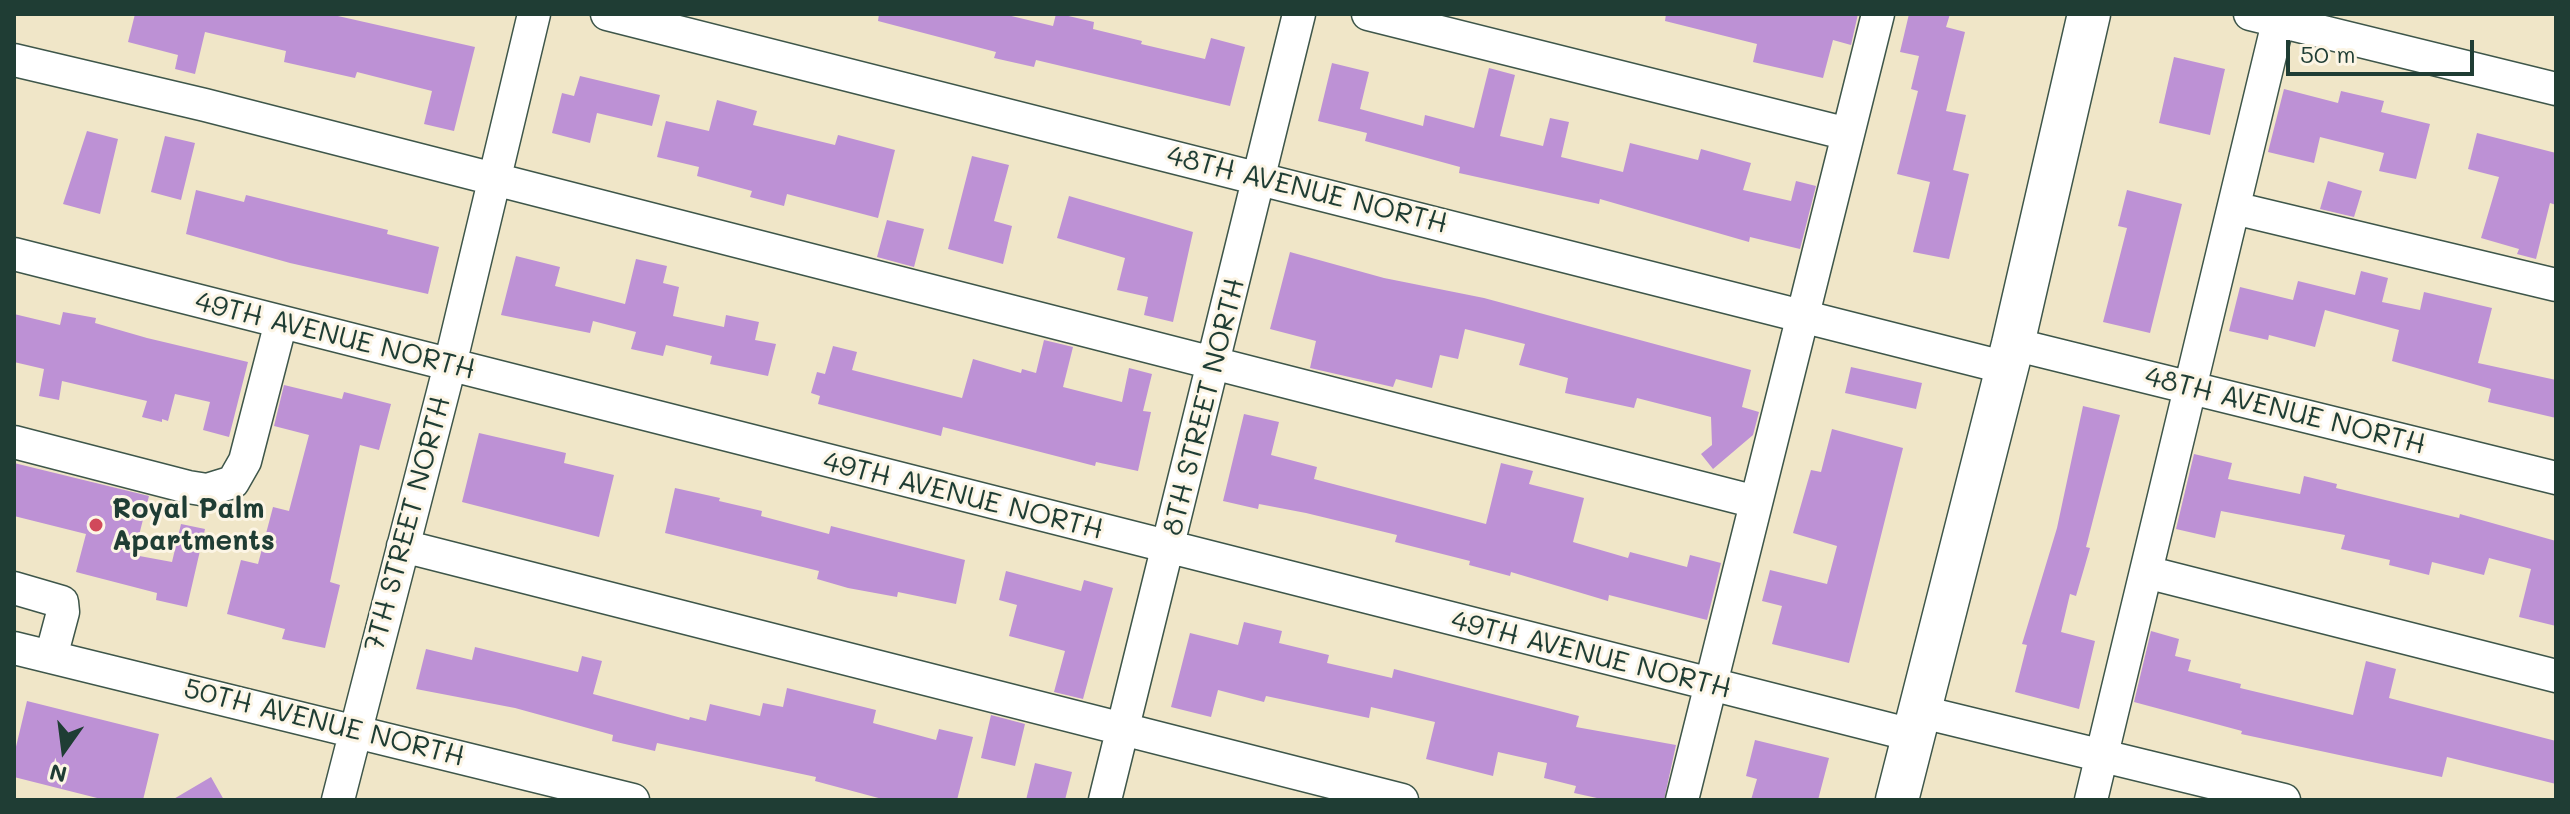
<!DOCTYPE html>
<style>
body{margin:0}
#map{position:relative;width:2570px;height:814px;overflow:hidden;background:#f0e6c8;font-family:Mali,sans-serif}
canvas{display:block}
.frame{position:absolute;inset:0;border:16px solid #1f3d34;pointer-events:none}
.north{position:absolute;left:24px;top:710px;width:80px;height:80px;-webkit-text-stroke:6px #fcf5e5;paint-order:stroke;rotate:194deg;font-size:22px;font-weight:700;line-height:32px;text-align:center;color:#1f3d34}
.north::after{content:'';display:block;margin:auto;width:28px;height:36px;background:#1f3d34;clip-path:polygon(50% 0,100% 100%,50% 72%,0 100%)}
.scale{position:absolute;left:2286px;top:40px;width:188px;height:36px;box-sizing:border-box;border:4px solid #1f3d34;border-top:0;padding-left:10px;font-size:24px;line-height:28px;white-space:nowrap;color:#1f3d34;-webkit-text-stroke:6px #fcf5e5;paint-order:stroke}
</style>
<div id="map">
<canvas width="2570" height="814"></canvas>
<div class="frame"></div>
<div class="north">N</div>
<div class="scale">50 m</div>
</div>
<script>
const g = document.querySelector('canvas').getContext('2d');
g.lineJoin = 'round';
function fillPath(path, color) { g.fillStyle = color; g.fill(path, 'evenodd'); }
const poly = rows => new Path2D(rows.map(r => 'M' + r).join(''));
function trace(path, color, width, dash) { g.strokeStyle = color; g.lineWidth = width; g.lineCap = dash ? 'butt' : 'round'; g.setLineDash(dash || []); g.stroke(path); }
function write(font, color, halo, rows, align = 'center') {
  g.font = font + ' Mali,sans-serif'; g.lineWidth = 6; g.setLineDash([]); g.textBaseline = 'middle'; g.strokeStyle = halo; g.fillStyle = color; for (const [text, x, y, turn = 0] of rows) {
    g.save(); g.translate(x, y); g.rotate((+turn || 0) * Math.PI / 180); g.textAlign = isNaN(turn) ? turn : align; if (halo) g.strokeText(text, 0, 0); g.fillText(text, 0, 0); g.restore();
  }
}
const building = poly([
 [135,14,329,14,475,47,454,131,424,124,432,91,357,72,355,78,284,62,286,51,205,32,195,74,175,69,178,55,128,42],
 [879,14,1003,14,1053,26,1056,14,1060,14,1094,22,1093,29,1142,41,1141,44,1205,59,1211,38,1245,47,1230,106,1036,60,1034,67,994,58,996,52,878,21],
 [1666,14,1858,14,1851,45,1833,40,1823,78,1753,62,1757,44,1665,21],
 [1909,14,1950,14,1946,27,1965,32,1946,111,1966,115,1953,170,1969,174,1949,259,1913,252,1930,182,1897,174,1918,91,1911,89,1919,56,1900,52],
 [2174,57,2225,69,2210,135,2159,123],
 [1332,63,1369,72,1360,109,1423,126,1425,115,1474,128,1489,68,1515,75,1500,136,1543,146,1550,118,1569,122,1561,157,1623,172,1630,143,1698,160,1701,149,1751,163,1743,190,1791,201,1796,181,1816,186,1800,249,1750,237,1749,242,1600,199,1599,204,1459,173,1460,167,1365,141,1367,133,1318,121],
 [580,76,660,95,652,126,597,113,590,143,552,133,562,93,574,96],
 [2284,89,2338,103,2341,91,2384,101,2381,112,2430,124,2416,179,2379,171,2384,153,2320,137,2314,163,2268,152],
 [717,100,757,111,753,125,835,145,838,135,895,150,878,218,787,194,784,206,750,197,752,191,697,176,699,167,657,157,666,121,709,131],
 [87,131,118,139,100,214,63,204],
 [2477,133,2556,153,2556,205,2550,203,2536,259,2517,254,2519,249,2481,238,2499,177,2468,169],
 [165,136,195,143,181,200,151,192],
 [972,156,1009,165,994,221,1012,226,1003,264,948,249],
 [2328,181,2362,191,2354,217,2320,209],
 [196,190,244,202,246,195,388,230,387,234,439,247,428,294,290,263,186,234],
 [2127,190,2182,204,2150,333,2103,322,2127,228,2118,226],
 [1069,196,1193,232,1173,322,1144,315,1148,297,1117,290,1125,258,1057,238],
 [887,220,924,229,914,267,877,257],
 [1290,252,1384,278,1484,298,1751,370,1742,407,1759,412,1753,435,1713,469,1701,454,1712,445,1711,417,1637,398,1634,408,1565,393,1568,378,1519,365,1525,344,1465,329,1458,359,1440,355,1432,388,1396,379,1393,387,1310,368,1316,341,1270,329],
 [516,256,560,267,555,286,625,304,636,259,667,266,663,283,679,287,673,316,724,327,726,315,759,322,755,340,776,344,768,376,710,364,712,356,666,345,663,356,631,349,636,332,593,321,590,333,501,315],
 [2361,271,2388,278,2382,302,2420,310,2424,292,2492,308,2478,363,2556,380,2556,418,2488,402,2491,389,2392,361,2399,330,2325,310,2315,347,2269,335,2268,340,2229,331,2240,287,2293,300,2298,281,2355,295],
 [63,312,96,318,95,323,147,338,248,362,229,437,203,430,210,402,175,394,168,421,162,419,162,422,142,417,147,401,62,381,59,400,39,396,44,369,14,362,14,314,60,325],
 [1044,340,1073,347,1063,387,1122,402,1129,368,1152,374,1143,411,1151,412,1138,471,1096,462,1095,466,943,427,941,436,818,404,820,396,811,393,817,372,825,374,833,346,857,352,852,370,962,398,973,359,1021,373,1022,369,1036,373],
 [1851,367,1922,383,1916,409,1845,393],
 [284,385,342,399,344,392,391,404,379,450,360,445,330,582,340,585,325,648,282,639,285,629,227,614,241,560,258,564,273,507,289,511,309,435,274,426],
 [2083,406,2120,415,2086,547,2090,548,2076,596,2070,594,2061,632,2095,641,2079,709,2015,692,2027,645,2022,644,2057,528],
 [1244,414,1279,422,1271,455,1317,467,1314,479,1486,524,1501,463,1533,471,1529,484,1584,498,1573,542,1628,558,1630,552,1687,567,1690,555,1721,563,1707,620,1609,595,1608,601,1511,572,1510,576,1469,565,1470,561,1395,542,1397,535,1306,513,1259,504,1258,509,1223,501],
 [1832,429,1903,448,1849,663,1772,644,1782,606,1762,601,1770,570,1827,584,1837,546,1793,533,1811,470,1821,472],
 [479,433,566,453,564,463,614,475,599,537,462,502],
 [2194,454,2232,463,2228,479,2300,494,2304,476,2337,484,2336,488,2459,518,2460,514,2556,541,2556,626,2519,617,2531,569,2489,558,2484,575,2432,562,2429,575,2389,565,2390,560,2341,549,2345,535,2221,511,2215,538,2176,529],
 [14,463,149,496,134,555,172,562,181,524,205,529,187,607,156,600,157,593,76,572,86,534,14,516],
 [675,488,720,498,719,501,762,511,761,516,829,534,831,526,965,560,956,604,898,592,897,597,848,588,817,579,819,571,665,533],
 [1006,571,1081,591,1084,580,1113,588,1083,699,1054,692,1065,651,1009,636,1017,605,999,600],
 [1244,622,1282,631,1279,643,1329,655,1327,663,1392,678,1394,669,1579,716,1576,727,1676,745,1664,800,1606,800,1574,793,1576,786,1544,778,1547,763,1498,752,1493,776,1426,759,1435,722,1371,707,1369,718,1266,696,1264,702,1218,690,1211,717,1171,707,1190,633,1238,645],
 [2151,631,2179,639,2175,656,2191,660,2188,671,2241,684,2240,688,2353,715,2366,661,2396,669,2389,698,2556,741,2556,784,2447,757,2442,777,2241,734,2242,731,2134,702],
 [475,647,578,672,582,656,602,661,593,694,689,720,690,717,706,721,710,704,760,716,763,703,783,707,787,688,876,710,873,723,936,740,939,729,973,737,957,800,886,800,815,781,816,777,657,743,655,751,612,741,613,735,515,708,416,689,426,649,472,660],
 [27,701,159,734,143,800,105,800,14,777,14,755],
 [991,715,1025,724,1015,766,981,758],
 [1755,740,1829,758,1818,800,1751,800,1757,779,1746,776],
 [1035,763,1072,772,1065,800,1026,800],
 [211,777,224,800,172,800]
]);
const minor = poly([
 [607,14,2007,368],
 [1368,14,1848,134],
 [2250,14,2556,89],
 [14,60,205,105,1756,502],
 [2234,208,2556,285],
 [14,254,1912,735],
 [2013,344,2556,478],
 [14,442,188,487,207,490,233,482,245,461,281,322],
 [403,546,1402,800],
 [2146,572,2556,676],
 [14,588,62,602,63,612,51,657],
 [14,648,633,800],
 [1918,711,2284,800],
 [338,800,450,365,534,14],
 [1105,800,1299,14],
 [1682,800,1878,14],
 [2091,800,2280,14]
]);
const major = poly([
 [1897,800,2013,344,2089,14]
]);
const markers = [
 [96,525,8,"#d1495b"]
];
const streetNames = [
 ["48TH AVENUE NORTH",1307,190,14],
 ["49TH AVENUE NORTH",335,336,14],
 ["8TH STREET NORTH",1204,407,-76],
 ["48TH AVENUE NORTH",2285,411,14],
 ["49TH AVENUE NORTH",963,496,14],
 ["7TH STREET NORTH",408,524,-75],
 ["49TH AVENUE NORTH",1591,655,14],
 ["50TH AVENUE NORTH",324,723,14]
];
const poiNames = [
 ["Royal Palm",112,509],
 ["Apartments",112,541]
];
fillPath(building, '#bd91d5');
trace(minor, '#3e564a', 35);
trace(major, '#3e564a', 45);
trace(minor, '#fff', 32);
trace(major, '#fff', 42);
for (const [x, y, r, color] of markers) { const dot = new Path2D(); dot.arc(x, y, r, 0, 2 * Math.PI); g.fillStyle = color; g.fill(dot); trace(dot, '#fcf5e5', 3); }
write('28px', '#1f3d34', '#fcf5e5', streetNames);
write('bold 28px', '#1f3d34', '#fcf5e5', poiNames, 'left');
</script>
